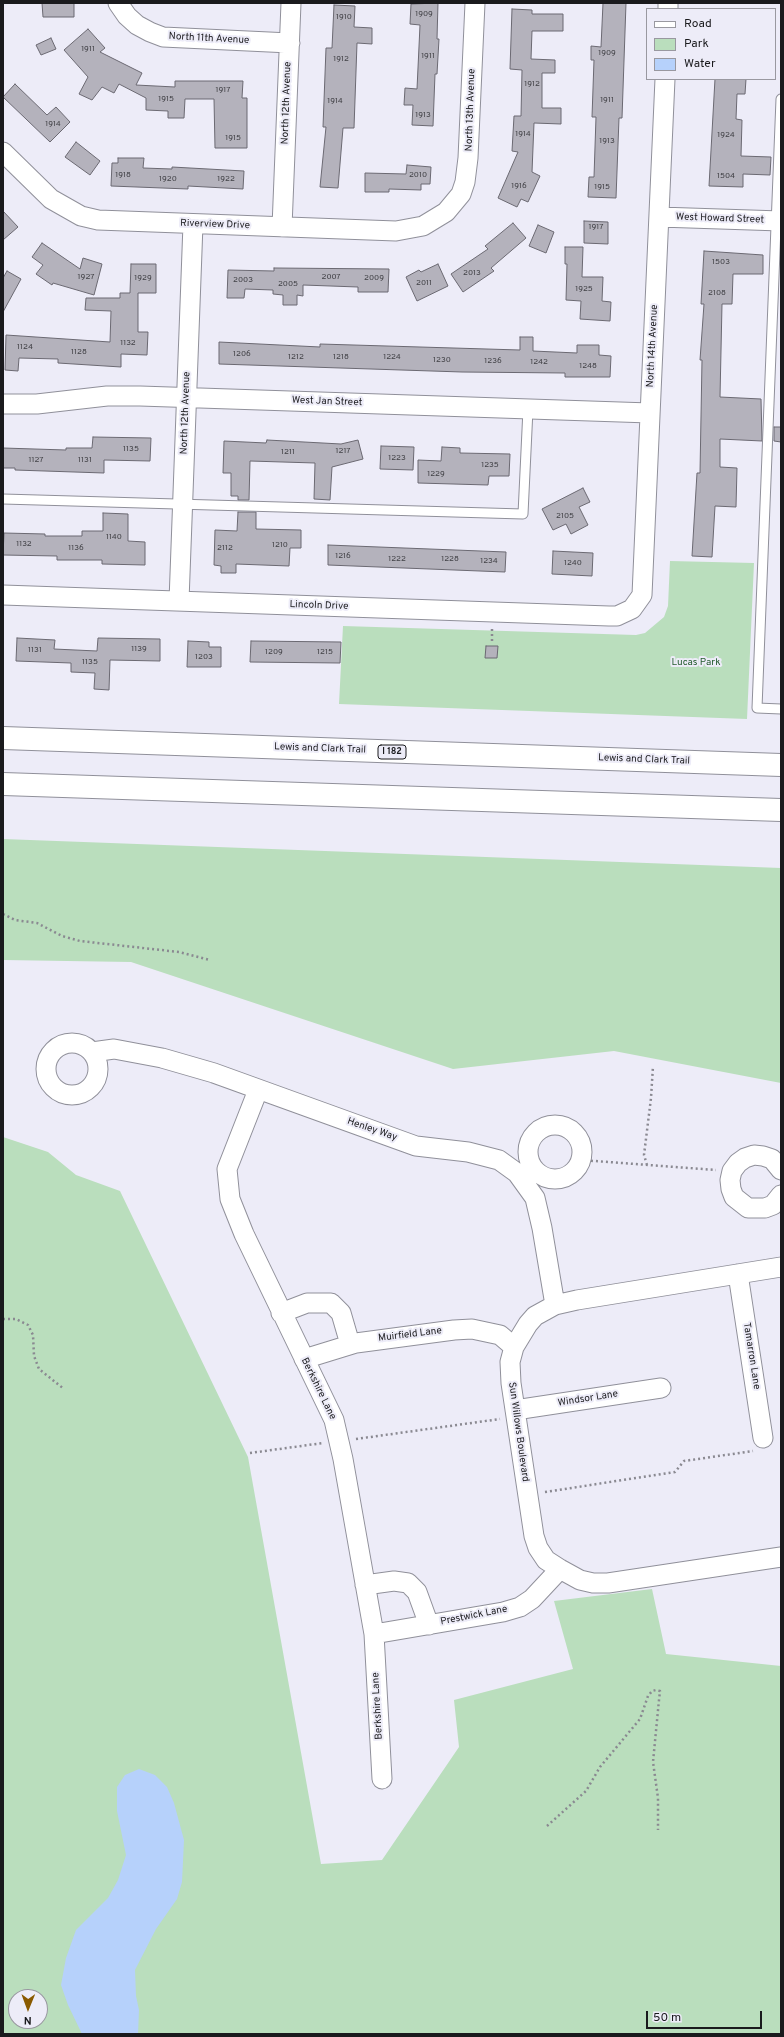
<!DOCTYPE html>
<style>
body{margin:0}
#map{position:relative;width:784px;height:2037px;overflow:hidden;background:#edecf8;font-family:Overpass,sans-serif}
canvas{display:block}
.frame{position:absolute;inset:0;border:4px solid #1a1a1d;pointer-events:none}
.legend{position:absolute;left:646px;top:8px;width:130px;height:72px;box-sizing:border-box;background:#edecf8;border:1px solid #9998a0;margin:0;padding:5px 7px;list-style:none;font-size:12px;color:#1a1a1d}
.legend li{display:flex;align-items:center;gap:8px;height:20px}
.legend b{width:20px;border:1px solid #9998a0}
.north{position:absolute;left:8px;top:1989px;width:40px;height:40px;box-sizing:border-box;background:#edecf8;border:1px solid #9998a0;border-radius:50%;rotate:181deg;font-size:11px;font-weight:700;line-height:16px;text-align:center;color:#1a1a1d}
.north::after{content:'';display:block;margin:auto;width:14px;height:18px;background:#8a5a00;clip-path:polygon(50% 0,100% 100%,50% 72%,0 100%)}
.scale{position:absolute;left:646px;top:2011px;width:116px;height:18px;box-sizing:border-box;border:2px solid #1a1a1d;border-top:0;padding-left:5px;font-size:12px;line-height:14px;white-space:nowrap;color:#1a1a1d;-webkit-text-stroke:3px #edecf8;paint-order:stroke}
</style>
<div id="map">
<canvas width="784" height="2037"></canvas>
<div class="frame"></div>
<ul class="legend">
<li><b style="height:5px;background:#fff"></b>Road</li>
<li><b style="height:11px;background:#badebd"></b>Park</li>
<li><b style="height:11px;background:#b6d1fb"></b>Water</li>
</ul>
<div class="north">N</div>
<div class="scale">50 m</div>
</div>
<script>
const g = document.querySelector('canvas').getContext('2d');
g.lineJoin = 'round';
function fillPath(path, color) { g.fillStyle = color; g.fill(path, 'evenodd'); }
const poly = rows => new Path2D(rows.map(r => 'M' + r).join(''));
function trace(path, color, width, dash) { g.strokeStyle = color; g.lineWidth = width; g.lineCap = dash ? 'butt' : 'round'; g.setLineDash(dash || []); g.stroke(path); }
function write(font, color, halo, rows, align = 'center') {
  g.font = font + ' Overpass,sans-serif'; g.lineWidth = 4; g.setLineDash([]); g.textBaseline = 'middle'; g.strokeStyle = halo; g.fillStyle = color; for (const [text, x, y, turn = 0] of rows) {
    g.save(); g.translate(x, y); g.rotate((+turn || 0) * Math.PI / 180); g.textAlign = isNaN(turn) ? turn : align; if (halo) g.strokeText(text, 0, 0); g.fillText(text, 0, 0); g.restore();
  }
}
const green = poly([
 [670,561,754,563,747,719,339,704,343,626,636,635,645,633,664,617,668,606],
 [3,839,781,868,781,1083,614,1051,453,1069,131,962,3,960],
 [3,1137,48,1152,76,1175,120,1191,248,1457,321,1864,382,1860,459,1747,454,1700,573,1669,554,1601,652,1589,666,1654,781,1666,781,2034,3,2034],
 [16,1997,40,1997,40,2021,16,2021]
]);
const water = poly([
 [139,1769,155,1775,167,1787,174,1803,184,1840,182,1882,177,1899,156,1929,135,1970,136,1996,139,2010,138,2034,82,2034,68,2005,61,1985,66,1958,76,1930,108,1898,118,1880,126,1855,117,1811,117,1787,125,1775]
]);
const building = poly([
 [42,3,74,3,74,17,43,17,42,3],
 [438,3,437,39,439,39,437,74,435,74,433,126,412,125,413,105,404,105,405,88,417,89,420,25,410,24,411,4,438,3],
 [603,3,626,3,622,118,619,118,616,198,588,197,589,177,594,177,596,117,592,117,594,60,591,60,591,46,601,47,603,3],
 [334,5,355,6,354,27,372,28,372,44,357,43,354,128,343,128,338,188,320,187,326,127,323,127,326,48,332,48,334,5],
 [512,9,532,10,532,14,563,14,563,31,532,31,531,59,555,60,555,73,542,73,542,108,561,108,561,124,534,123,532,172,540,176,528,202,521,199,517,207,498,198,518,152,512,151,514,116,521,116,522,70,510,69,512,9],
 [88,29,105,48,100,52,142,73,136,85,175,87,175,81,243,81,242,98,247,98,247,148,215,148,214,99,185,99,184,118,168,118,168,111,146,110,146,98,119,84,114,93,102,87,92,100,79,94,88,77,64,50,88,29],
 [51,38,56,49,41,55,36,45,51,38],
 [715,79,746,79,745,94,737,94,736,119,742,120,741,156,771,157,770,175,743,174,743,187,709,186,715,79],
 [15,84,47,115,56,107,70,122,50,142,3,97,15,84],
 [76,142,100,161,90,175,65,157,76,142],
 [118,158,144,158,143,168,172,169,172,167,244,171,243,189,188,186,188,189,111,186,112,163,118,163,118,158],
 [407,165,431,167,430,184,421,184,421,190,389,189,389,192,365,192,365,173,406,174,407,165],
 [3,211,18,227,3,240,3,211],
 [584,221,608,222,608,244,584,243,584,221],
 [513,223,526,238,491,268,494,271,463,292,451,274,488,249,485,246,513,223],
 [538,225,554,232,546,253,529,246,538,225],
 [42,243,80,269,83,258,102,264,94,295,53,283,52,285,36,274,43,265,32,257,42,243],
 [565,247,583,247,582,277,603,277,602,301,611,302,610,321,580,319,581,301,566,300,567,264,565,264,565,247],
 [704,251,763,255,763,274,733,274,732,304,722,304,720,397,761,399,762,441,720,439,720,467,737,468,736,507,715,506,712,557,692,556,697,473,700,473,702,360,700,360,704,304,701,304,704,251],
 [131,264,156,264,156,293,138,293,138,332,148,332,147,355,121,354,121,367,58,363,58,359,19,358,18,371,5,370,6,335,110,342,111,311,85,310,86,298,120,298,120,293,130,293,131,264],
 [438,264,448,286,417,301,406,277,419,270,421,272,438,264],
 [274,268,389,269,388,292,358,292,358,287,303,285,303,296,297,295,297,305,283,305,283,295,273,294,273,290,245,289,244,298,227,298,228,270,274,271,274,268],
 [7,271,21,279,3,312,3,278,7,271],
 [520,337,533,337,533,351,577,353,577,345,599,345,599,355,611,356,610,377,565,377,565,373,462,372,219,364,219,342,320,347,320,344,520,350,520,337],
 [774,427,781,427,781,442,774,441,774,427],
 [93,437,151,438,150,461,104,460,104,473,15,470,15,468,3,468,3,448,66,450,66,448,92,448,93,437],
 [267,440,341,444,358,440,363,459,332,467,330,500,314,499,315,463,250,461,249,500,238,500,238,496,231,496,231,473,223,473,224,441,266,443,267,440],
 [381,446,414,447,413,470,380,469,381,446],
 [442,447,460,448,460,453,510,454,509,476,489,476,488,485,418,483,418,460,441,461,442,447],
 [583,488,590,502,579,507,588,525,571,534,566,524,553,530,542,509,583,488],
 [238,512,256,512,256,529,301,530,301,548,290,548,289,566,236,564,236,573,221,573,221,566,214,565,215,530,237,531,238,512],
 [103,513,128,514,128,541,145,542,145,565,102,564,102,560,57,560,57,556,3,555,4,533,45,534,45,536,82,536,82,531,103,531,103,513],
 [328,545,506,552,505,572,328,565,328,545],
 [553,551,593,553,592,576,552,574,553,551],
 [17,638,55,640,54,649,97,651,98,638,160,639,160,661,110,660,109,690,94,689,95,673,71,672,71,663,16,661,17,638],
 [188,641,209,642,209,647,221,647,221,667,187,667,188,641],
 [251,641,341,642,340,663,250,662,251,641],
 [486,646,498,646,497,658,485,658,486,646]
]);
const path = poly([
 [492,629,492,644],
 [3,914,15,920,37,923,62,936,80,941,179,952,210,960],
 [581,1160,716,1170],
 [647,1165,644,1155,651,1098,653,1066],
 [3,1319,16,1319,28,1325,33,1335,34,1356,39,1369,64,1389],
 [356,1439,500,1419],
 [250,1453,323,1443],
 [545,1492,675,1472,684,1461,753,1451],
 [547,1826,586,1791,600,1767,640,1719,648,1696,652,1691,656,1690,660,1691,659,1700,653,1762,658,1798,658,1830]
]);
const lane = poly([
 [781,99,757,708,781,709],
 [3,499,523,514,528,409]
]);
const street = poly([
 [118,3,127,16,137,25,150,32,163,37,290,43],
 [668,9,668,3],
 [3,152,51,199,81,216,98,220,396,231,423,226,446,212,461,194,465,182,468,158,475,3],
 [659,217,781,221],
 [282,227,291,3],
 [3,404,37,404,107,396,140,396,650,413],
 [3,595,609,616,617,616,632,609,642,595,665,79],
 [179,601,193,224],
 '46 1069a26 26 0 1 1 52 0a26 26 0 1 1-52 0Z',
 [92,1052,114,1049,162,1058,214,1073,416,1146,468,1152,499,1160,517,1173,535,1198,542,1228,555,1305],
 [258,1090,227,1169,230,1199,244,1234,334,1420,343,1459,374,1634,382,1779],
 '528 1152a27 27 0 1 1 54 0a27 27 0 1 1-54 0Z',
 [781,1170,772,1159,763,1156,754,1155,745,1158,738,1163,732,1171,730,1180,731,1189,734,1197,748,1208,765,1208,773,1205,781,1195],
 [781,1267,577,1300,555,1305,535,1316,528,1324,514,1347,510,1362,511,1383,534,1536,538,1548,546,1560,560,1569,580,1580,593,1583,608,1583,781,1557],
 [738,1274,763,1438],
 [281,1313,307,1303,331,1303,341,1313,350,1344],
 [304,1359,356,1343,454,1330,472,1329,500,1335,514,1347],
 [515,1410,661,1388],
 [365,1585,394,1581,408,1583,417,1592,429,1625],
 [374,1634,503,1612,520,1607,532,1599,560,1569]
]);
const highway = poly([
 [3,738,781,765],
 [3,784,781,810]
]);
const numberNames = [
 ["1909",424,14],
 ["1910",344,17],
 ["1911",88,49],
 ["1909",607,53],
 ["1911",428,56],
 ["1912",341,59],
 ["1912",532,84],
 ["1917",223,90],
 ["1915",166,99],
 ["1911",607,100],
 ["1914",335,101],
 ["1913",423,115],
 ["1914",53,124],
 ["1914",523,134],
 ["1924",726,135],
 ["1915",233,138],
 ["1913",607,141],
 ["1918",123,175],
 ["2010",418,175],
 ["1504",726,176],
 ["1920",168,179],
 ["1922",226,179],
 ["1916",519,186],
 ["1915",602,187],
 ["1917",596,227],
 ["1503",721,262],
 ["2013",472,273],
 ["1927",86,277],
 ["2007",331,277],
 ["1929",143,278],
 ["2009",374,278],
 ["2003",243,280],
 ["2011",424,283],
 ["2005",288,284],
 ["1925",584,289],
 ["2108",717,293],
 ["1132",128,343],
 ["1124",25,347],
 ["1128",79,352],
 ["1206",242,354],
 ["1212",296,357],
 ["1218",341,357],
 ["1224",392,357],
 ["1230",442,360],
 ["1236",493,361],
 ["1242",539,362],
 ["1248",588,366],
 ["1135",131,449],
 ["1217",343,451],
 ["1211",288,452],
 ["1223",397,458],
 ["1127",36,460],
 ["1131",85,460],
 ["1235",490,465],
 ["1229",436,474],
 ["2105",565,516],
 ["1140",114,537],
 ["1132",24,544],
 ["1210",280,545],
 ["1136",76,548],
 ["2112",225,548],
 ["1216",343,556],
 ["1222",397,559],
 ["1228",450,559],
 ["1234",489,561],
 ["1240",573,563],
 ["1139",139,649],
 ["1131",35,650],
 ["1209",274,652],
 ["1215",325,652],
 ["1203",204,657],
 ["1135",90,662]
];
const shields = [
 [392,752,28]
];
const shieldNames = [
 ["I 182",392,752]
];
const streetNames = [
 ["North 11th Avenue",209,39,3],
 ["North 12th Avenue",287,103,-88],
 ["North 13th Avenue",471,110,-88],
 ["West Howard Street",720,219,2],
 ["Riverview Drive",215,225,2],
 ["North 14th Avenue",653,346,-87],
 ["West Jan Street",327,402,2],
 ["North 12th Avenue",186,413,-88],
 ["Lincoln Drive",319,606,2],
 ["Lewis and Clark Trail",320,749,2],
 ["Lewis and Clark Trail",644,760,2],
 ["Henley Way",372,1130,19],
 ["Muirfield Lane",410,1335,-7],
 ["Tamarron Lane",751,1356,81],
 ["Berkshire Lane",318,1389,64],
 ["Windsor Lane",588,1399,-9],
 ["Sun Willows Boulevard",518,1432,82],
 ["Prestwick Lane",474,1616,-11],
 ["Berkshire Lane",378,1706,-93]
];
const parkNames = [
 ["Lucas Park",696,663]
];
fillPath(green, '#badebd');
fillPath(water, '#b6d1fb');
fillPath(building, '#b4b2bc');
trace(building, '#6b6972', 1);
trace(lane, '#90909a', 11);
trace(street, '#90909a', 21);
trace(highway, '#90909a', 24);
trace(path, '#8a8991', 2.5, [2, 3]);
trace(lane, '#fff', 9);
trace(street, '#fff', 19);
trace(highway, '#fff', 22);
write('8px', '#404045', null, numberNames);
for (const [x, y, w] of shields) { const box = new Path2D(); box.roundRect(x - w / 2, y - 7, w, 14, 3); g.fillStyle = '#edecf8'; g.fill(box); trace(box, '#1a1a1d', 1); }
write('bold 9px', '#1a1a1d', null, shieldNames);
write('10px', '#1a1a1d', '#edecf8', streetNames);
write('10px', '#235b2d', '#edecf8', parkNames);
</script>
